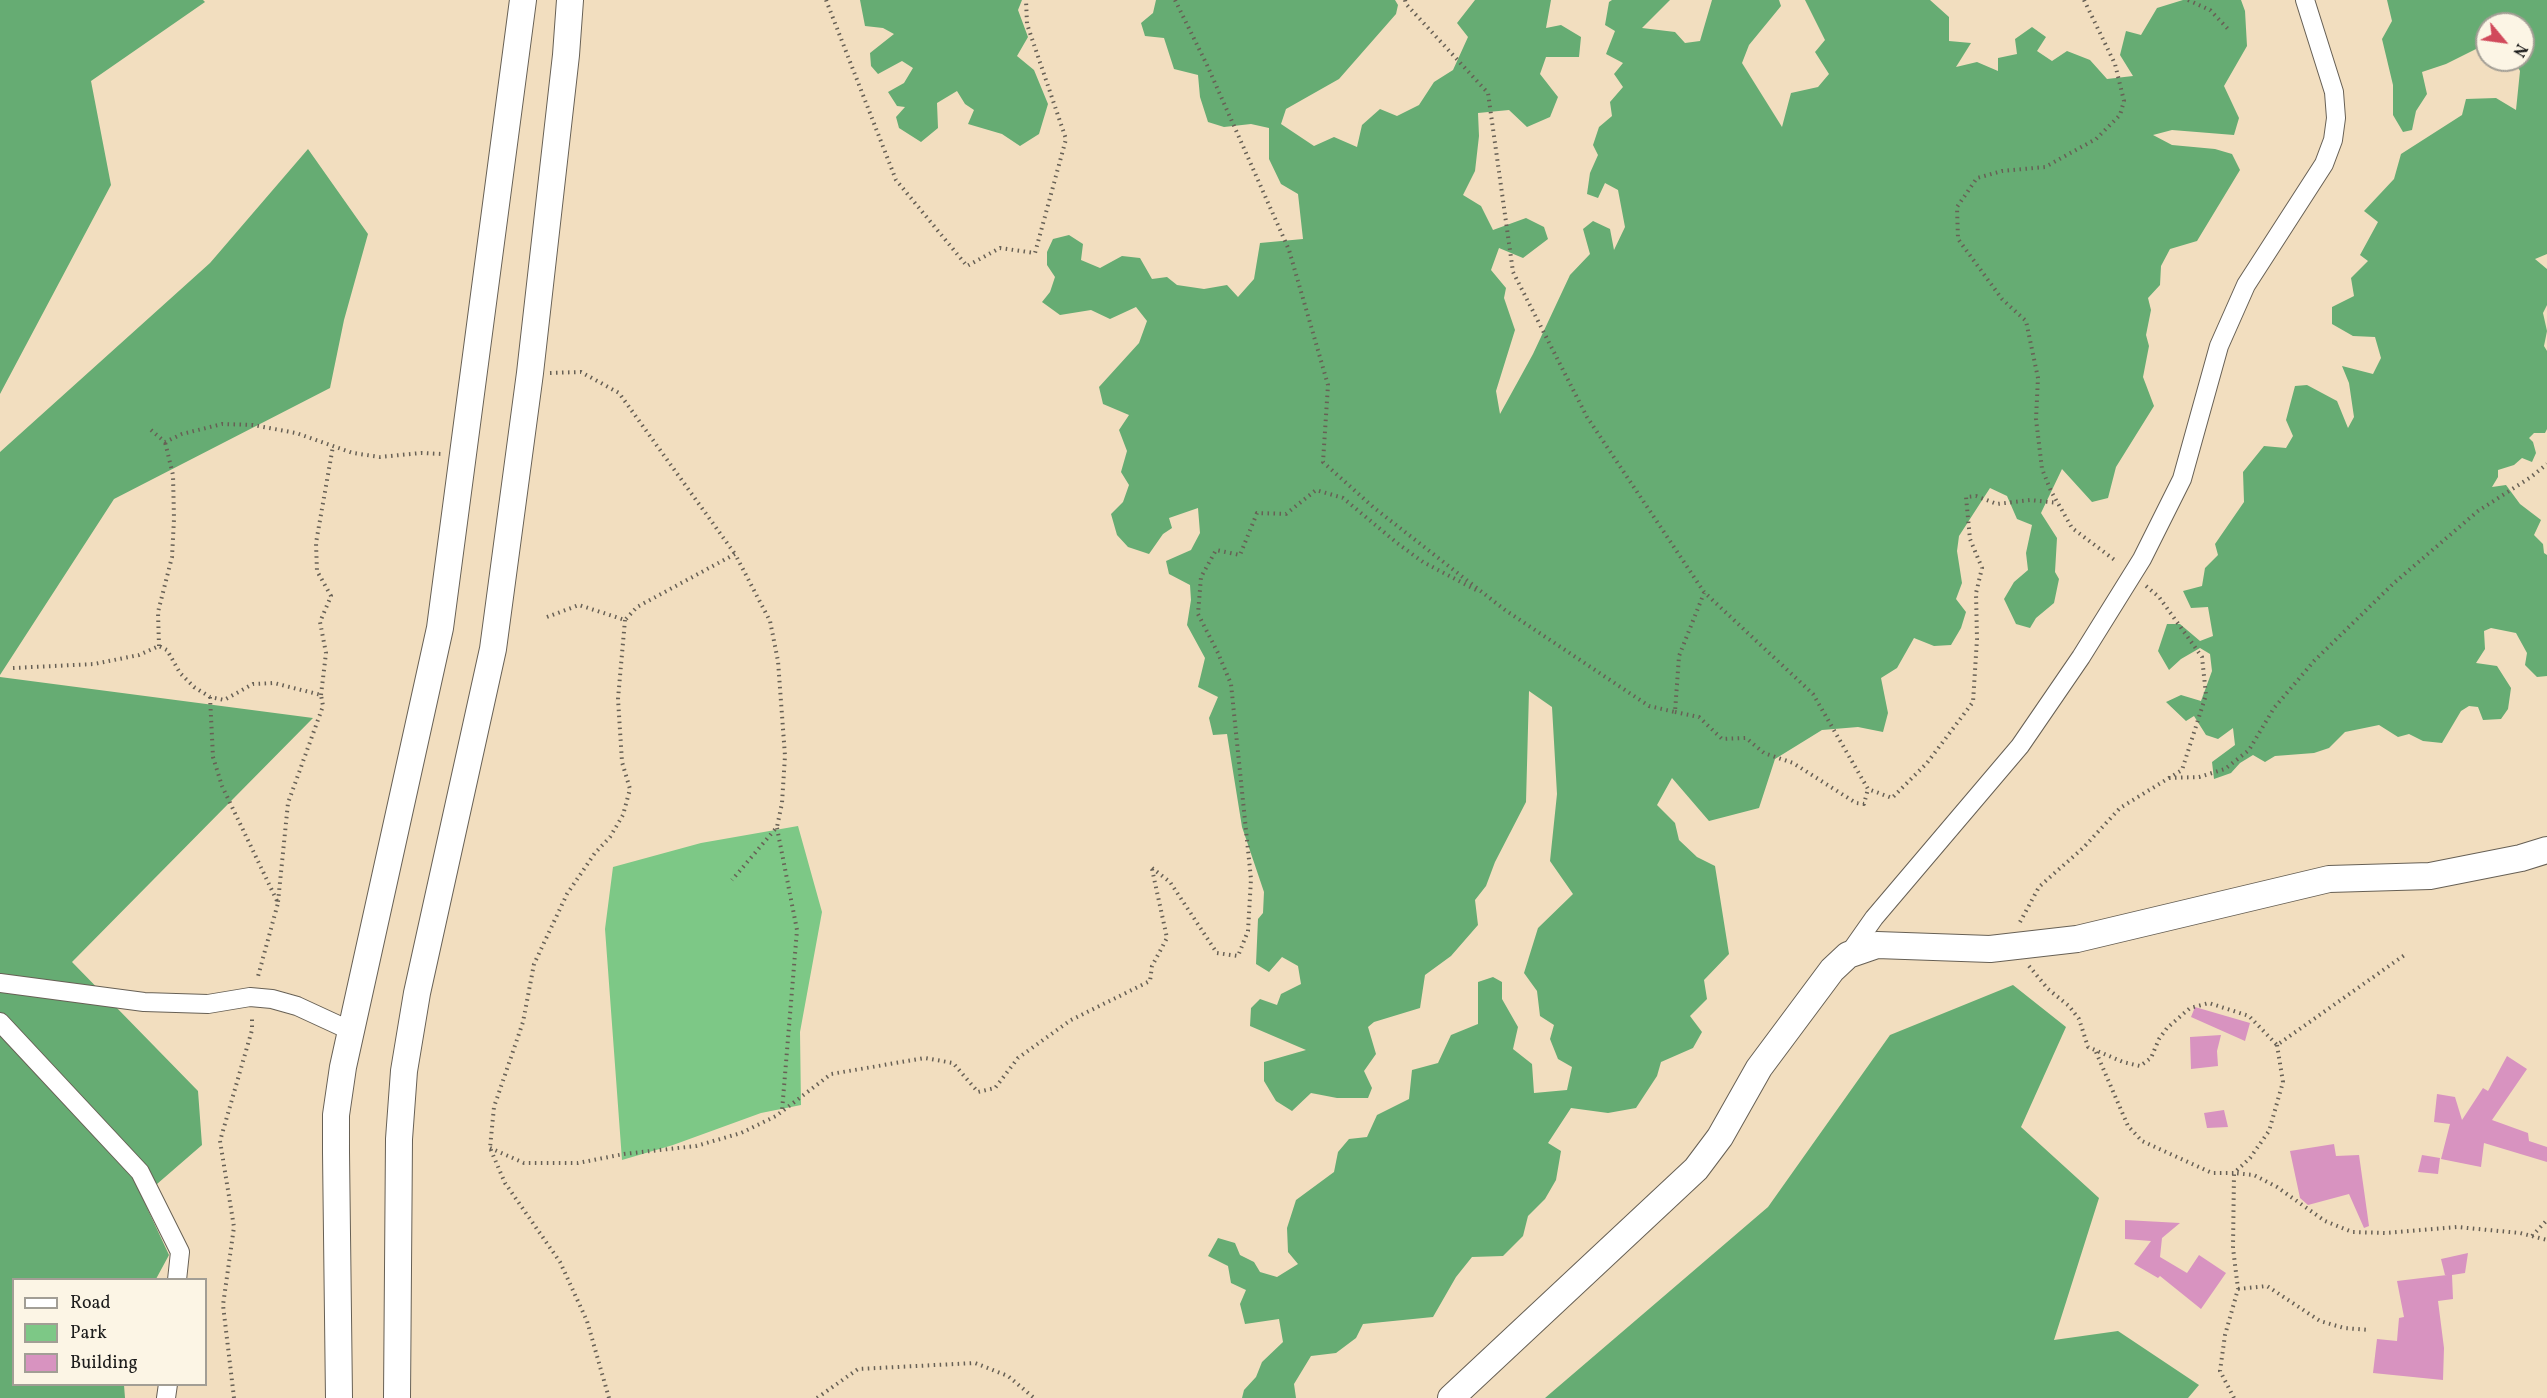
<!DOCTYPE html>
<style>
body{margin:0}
#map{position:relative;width:2547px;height:1398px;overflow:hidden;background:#f2debf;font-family:Vollkorn,serif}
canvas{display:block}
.legend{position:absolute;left:12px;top:1278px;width:195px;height:108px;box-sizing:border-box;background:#fcf5e5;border:2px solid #a29e95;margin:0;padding:8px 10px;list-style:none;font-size:18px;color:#1c1c1c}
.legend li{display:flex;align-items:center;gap:12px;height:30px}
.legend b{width:30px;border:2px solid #a29e95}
.north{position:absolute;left:2475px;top:12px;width:60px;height:60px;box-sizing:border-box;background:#fcf5e5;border:2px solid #a29e95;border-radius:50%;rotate:119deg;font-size:16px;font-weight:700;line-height:24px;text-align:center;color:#1c1c1c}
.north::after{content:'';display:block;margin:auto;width:21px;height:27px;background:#d1495b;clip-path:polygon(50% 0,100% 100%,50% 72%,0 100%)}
</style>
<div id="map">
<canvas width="2547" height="1398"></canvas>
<ul class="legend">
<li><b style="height:8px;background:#fff"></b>Road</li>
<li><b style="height:16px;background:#7dc886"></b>Park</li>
<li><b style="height:16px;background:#d893c0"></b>Building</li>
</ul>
<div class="north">N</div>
</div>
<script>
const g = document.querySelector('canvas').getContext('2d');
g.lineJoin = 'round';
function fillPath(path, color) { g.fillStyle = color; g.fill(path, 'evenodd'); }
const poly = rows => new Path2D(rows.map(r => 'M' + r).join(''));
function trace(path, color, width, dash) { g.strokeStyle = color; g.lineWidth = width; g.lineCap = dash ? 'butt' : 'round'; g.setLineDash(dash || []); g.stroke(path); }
const green = poly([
 [798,826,822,912,800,1032,801,1105,761,1113,673,1145,622,1160,605,929,613,867,701,843]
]);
const forest = poly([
 [0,0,203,0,205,2,91,81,111,185,0,394],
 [860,0,1022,0,1018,10,1028,37,1017,56,1034,70,1048,104,1039,134,1020,146,1002,134,968,124,974,110,965,104,957,91,937,103,938,128,921,142,899,128,896,117,905,107,897,106,888,92,904,83,913,68,902,61,878,74,871,66,870,53,894,34,883,28,865,26],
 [1156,0,1395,0,1398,5,1396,14,1339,79,1286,109,1281,124,1314,146,1334,137,1357,147,1362,125,1380,109,1397,116,1419,105,1434,82,1453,70,1468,37,1457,23,1475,0,1551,0,1546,28,1561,25,1581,37,1579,57,1546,57,1540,74,1558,97,1550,117,1527,127,1509,110,1478,113,1479,136,1475,171,1463,195,1481,206,1493,230,1526,218,1544,227,1548,239,1523,258,1499,248,1491,270,1506,288,1504,298,1515,330,1496,391,1500,414,1533,354,1570,275,1590,254,1583,229,1593,221,1610,229,1614,250,1625,227,1618,190,1605,183,1598,198,1587,194,1590,173,1598,155,1593,145,1599,127,1612,116,1610,102,1623,87,1614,74,1623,63,1606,54,1615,31,1605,25,1609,2,1612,0,1670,0,1642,28,1675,32,1685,43,1700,41,1712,0,1779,0,1781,6,1749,45,1742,63,1782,127,1791,93,1818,87,1829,74,1815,52,1825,40,1805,0,1930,0,1949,17,1949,41,1971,43,1956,67,1977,62,1998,71,1998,58,2017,54,2015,39,2032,27,2046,37,2037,51,2052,61,2067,51,2090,60,2107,79,2133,76,2120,55,2126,31,2141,35,2157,8,2183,0,2241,0,2245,11,2247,46,2224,86,2239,118,2234,135,2172,130,2153,135,2172,145,2215,149,2232,154,2240,170,2197,241,2170,249,2161,266,2160,285,2148,298,2151,310,2146,335,2149,346,2143,377,2154,406,2116,467,2108,498,2092,502,2062,469,2041,513,2057,538,2055,572,2059,579,2054,603,2036,618,2030,628,2016,624,2004,599,2014,582,2028,570,2026,553,2032,525,2017,519,2007,496,1990,488,1959,536,1957,551,1962,583,1956,599,1966,612,1961,628,1951,645,1934,646,1914,638,1897,668,1881,678,1888,713,1883,732,1858,727,1822,730,1775,759,1759,808,1709,821,1672,778,1657,805,1675,823,1679,840,1697,857,1715,866,1729,954,1704,980,1707,999,1690,1016,1702,1032,1693,1048,1661,1062,1657,1076,1636,1108,1608,1113,1571,1108,1548,1143,1561,1151,1556,1180,1545,1199,1528,1216,1523,1236,1503,1256,1472,1257,1456,1277,1433,1317,1363,1324,1356,1338,1336,1353,1311,1356,1294,1384,1296,1398,1242,1398,1244,1390,1256,1377,1262,1362,1283,1342,1279,1319,1245,1324,1240,1304,1246,1290,1231,1283,1228,1266,1208,1256,1218,1238,1235,1243,1240,1255,1254,1262,1260,1272,1277,1277,1298,1264,1288,1252,1287,1228,1296,1200,1334,1172,1338,1152,1349,1139,1367,1137,1377,1115,1409,1099,1412,1070,1438,1063,1451,1035,1478,1024,1478,982,1493,977,1502,982,1502,999,1518,1027,1513,1049,1532,1064,1534,1093,1567,1090,1572,1067,1558,1059,1550,1039,1554,1025,1540,1016,1537,991,1524,973,1538,928,1573,894,1550,861,1557,794,1552,707,1529,691,1526,802,1495,862,1486,886,1475,900,1478,925,1451,956,1425,975,1420,1008,1374,1022,1368,1027,1376,1054,1364,1071,1372,1088,1368,1098,1337,1098,1311,1093,1292,1111,1276,1101,1264,1081,1264,1062,1306,1050,1250,1026,1251,1008,1260,999,1277,1005,1281,994,1301,984,1298,966,1282,957,1269,972,1256,964,1258,919,1263,913,1264,892,1242,827,1227,734,1213,735,1209,718,1218,697,1198,687,1205,658,1187,625,1191,600,1190,585,1169,574,1166,561,1191,550,1200,533,1198,508,1169,518,1172,528,1163,534,1149,554,1128,547,1117,535,1111,514,1123,502,1129,485,1121,472,1127,451,1119,430,1129,415,1103,404,1099,387,1139,343,1147,321,1136,307,1110,319,1091,310,1060,315,1042,302,1050,292,1055,277,1047,265,1047,252,1053,239,1069,235,1083,244,1081,260,1100,268,1122,256,1140,258,1152,279,1167,277,1177,285,1204,289,1227,285,1238,297,1254,279,1260,243,1303,239,1298,194,1281,184,1269,159,1269,128,1251,124,1224,127,1208,122,1200,97,1198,75,1174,69,1164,38,1145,36,1141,23,1153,13],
 [2387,0,2547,0,2547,254,2535,259,2547,269,2547,305,2543,313,2547,331,2544,346,2547,351,2547,429,2545,433,2534,433,2529,438,2533,442,2536,453,2532,462,2522,458,2514,465,2498,470,2498,477,2492,487,2506,485,2520,504,2541,520,2534,535,2543,544,2544,553,2547,555,2547,676,2537,677,2525,665,2527,653,2516,633,2491,628,2484,631,2485,649,2476,663,2497,666,2511,688,2508,709,2501,719,2483,720,2478,707,2469,706,2461,711,2442,743,2423,741,2409,734,2398,737,2379,725,2345,732,2329,748,2314,753,2275,756,2265,762,2253,755,2240,763,2231,773,2214,779,2212,762,2235,745,2233,728,2218,739,2206,735,2194,716,2186,721,2166,702,2181,695,2201,701,2212,671,2210,654,2200,648,2181,659,2169,670,2158,651,2167,624,2180,624,2200,641,2213,636,2208,607,2191,608,2183,591,2202,586,2205,568,2218,555,2215,544,2244,502,2243,472,2264,446,2286,448,2293,436,2286,420,2295,386,2307,385,2337,401,2348,428,2354,417,2349,383,2342,366,2373,374,2381,358,2375,337,2353,336,2332,324,2332,307,2354,296,2351,278,2368,261,2360,255,2378,222,2364,211,2394,179,2401,154,2462,115,2466,99,2496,98,2516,110,2520,71,2514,60,2523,60,2523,24,2487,24,2487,48,2482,46,2446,64,2422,72,2427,94,2416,111,2412,130,2403,132,2393,115,2393,85,2382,39,2392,21],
 [308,149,368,234,344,320,330,388,114,499,0,675,0,452,210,263],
 [0,677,313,718,72,962,198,1091,202,1145,142,1197,169,1255,156,1279,14,1280,14,1384,124,1385,125,1398,0,1398],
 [2013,985,2066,1027,2021,1127,2099,1198,2054,1340,2118,1331,2199,1385,2188,1398,1545,1398,1768,1207,1890,1035]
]);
const building = poly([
 [2195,1007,2250,1023,2245,1041,2191,1017],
 [2221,1035,2217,1051,2218,1066,2191,1069,2190,1037],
 [2507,1056,2527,1069,2492,1120,2528,1133,2529,1141,2547,1147,2547,1162,2484,1143,2481,1167,2441,1159,2450,1124,2434,1122,2437,1094,2455,1097,2462,1120,2483,1088,2488,1091],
 [2224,1110,2228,1127,2207,1128,2204,1113],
 [2334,1144,2336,1156,2359,1155,2369,1226,2364,1228,2349,1194,2308,1205,2300,1198,2290,1151],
 [2422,1155,2440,1158,2438,1174,2418,1172],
 [2125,1220,2180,1223,2162,1238,2160,1257,2187,1273,2199,1255,2226,1273,2201,1309,2160,1276,2158,1278,2134,1264,2151,1241,2125,1239],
 [2468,1253,2465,1273,2452,1275,2453,1299,2438,1301,2444,1348,2443,1380,2373,1373,2377,1339,2397,1341,2399,1318,2404,1317,2397,1281,2447,1275,2445,1275,2441,1259]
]);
const path = poly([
 [826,0,896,180,967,266,1000,248,1035,253,1066,139,1027,24,1026,0],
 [1175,0,1207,65,1289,250,1328,385,1323,462,1373,507,1505,610,1649,706,1675,712,1679,656,1704,593],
 [1405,0,1406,4,1488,93,1513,272,1587,417,1704,592,1813,694,1868,789,1892,798,1927,763,1973,702,1977,639,1976,593,1982,568,1970,539,1966,497,1976,496,1997,504,2030,500,2058,503],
 [2084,0,2115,64,2124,101,2120,115,2096,139,2045,167,2002,171,1977,178,1957,207,1958,239,2002,299,2026,321,2038,378,2036,419,2042,469,2051,491,2072,528,2116,561],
 [2188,0,2210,10,2229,30],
 [550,373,581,372,619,393,735,554],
 [151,430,165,442,182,434,222,424,253,425,296,433,353,453,380,457,421,453,442,454],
 [547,617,579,605,625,620,637,607,735,554,770,621,778,661,785,756,782,803,777,827,732,880],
 [159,646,158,612,172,557,174,519,173,475,165,442],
 [13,668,94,664,139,655,159,646,167,650,180,673,194,687,210,697,224,700,253,684,274,683,321,695,323,706,288,803,278,902],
 [321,695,326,653,320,622,331,596,317,571,316,543,333,446],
 [210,697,213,757,222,786,278,903,257,980],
 [1675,712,1699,717,1722,739,1746,738,1764,753,1793,763,1856,803,1864,804,1868,789],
 [2169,778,2199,777,2225,769,2249,750,2274,708,2314,661,2394,583,2478,511,2531,477,2547,464],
 [777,828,797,930,782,1111],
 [1152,868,1170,882,1217,953,1238,956,1248,931,1251,879,1231,684,1218,653,1198,614,1201,577,1216,550,1240,555,1257,513,1286,514,1316,490,1343,498,1397,543,1423,562,1476,590],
 [2020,922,2039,887,2084,847,2120,808,2182,770,2206,695,2202,657,2159,597,2146,586],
 [2029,966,2048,989,2069,1006,2079,1019,2088,1047,2123,1062,2140,1066,2151,1058,2159,1039,2167,1028,2190,1008,2209,1003,2249,1016,2277,1045,2406,954],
 [2096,1052,2128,1126,2142,1141,2212,1173,2234,1173,2250,1158,2269,1131,2283,1082,2277,1045],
 [490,1148,524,1163,578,1163,624,1154,696,1146,741,1133,776,1116,831,1074,925,1058,953,1063,978,1092,995,1088,1018,1058,1071,1020,1150,981,1152,966,1167,938,1152,869],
 [2532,1236,2547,1220],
 [2238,1289,2267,1286,2320,1321,2344,1328,2370,1330],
 [234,1398,223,1305,234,1227,220,1141,252,1030,252,1016],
 [609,1398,587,1321,560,1262,505,1183,490,1148,494,1107,523,1022,534,964,567,894,595,853,610,837,623,815,630,789,622,762,618,699,625,620],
 [817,1398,858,1369,975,1363,1008,1376,1034,1398],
 [2234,1398,2220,1371,2225,1335,2238,1289,2233,1248,2234,1173,2254,1175,2277,1187,2325,1221,2352,1232,2386,1233,2457,1227,2520,1233,2547,1240]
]);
const street = poly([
 [1848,955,1874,918,2020,746,2081,657,2142,559,2182,479,2219,346,2246,285,2324,164,2333,140,2336,118,2334,92,2305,0],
 [0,983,144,1002,208,1004,250,997,272,999,297,1006,349,1030],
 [0,1022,140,1172,180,1252,177,1280],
 [166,1398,168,1384]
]);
const secondary = poly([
 [339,1398,336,1152,336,1115,343,1067,440,628,523,0],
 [397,1398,399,1139,404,1071,417,993,493,649,530,373,566,55,570,0],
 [1451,1398,1696,1169,1720,1137,1759,1068,1832,970,1848,955,1877,945,1990,949,2077,939,2329,879,2430,876,2521,858,2547,850]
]);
fillPath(green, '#7dc886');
fillPath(forest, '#66ac73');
fillPath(building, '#d893c0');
trace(street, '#676055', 20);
trace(secondary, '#676055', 28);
trace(path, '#676055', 4, [1.5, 4.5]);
trace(street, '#fff', 18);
trace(secondary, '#fff', 26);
</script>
